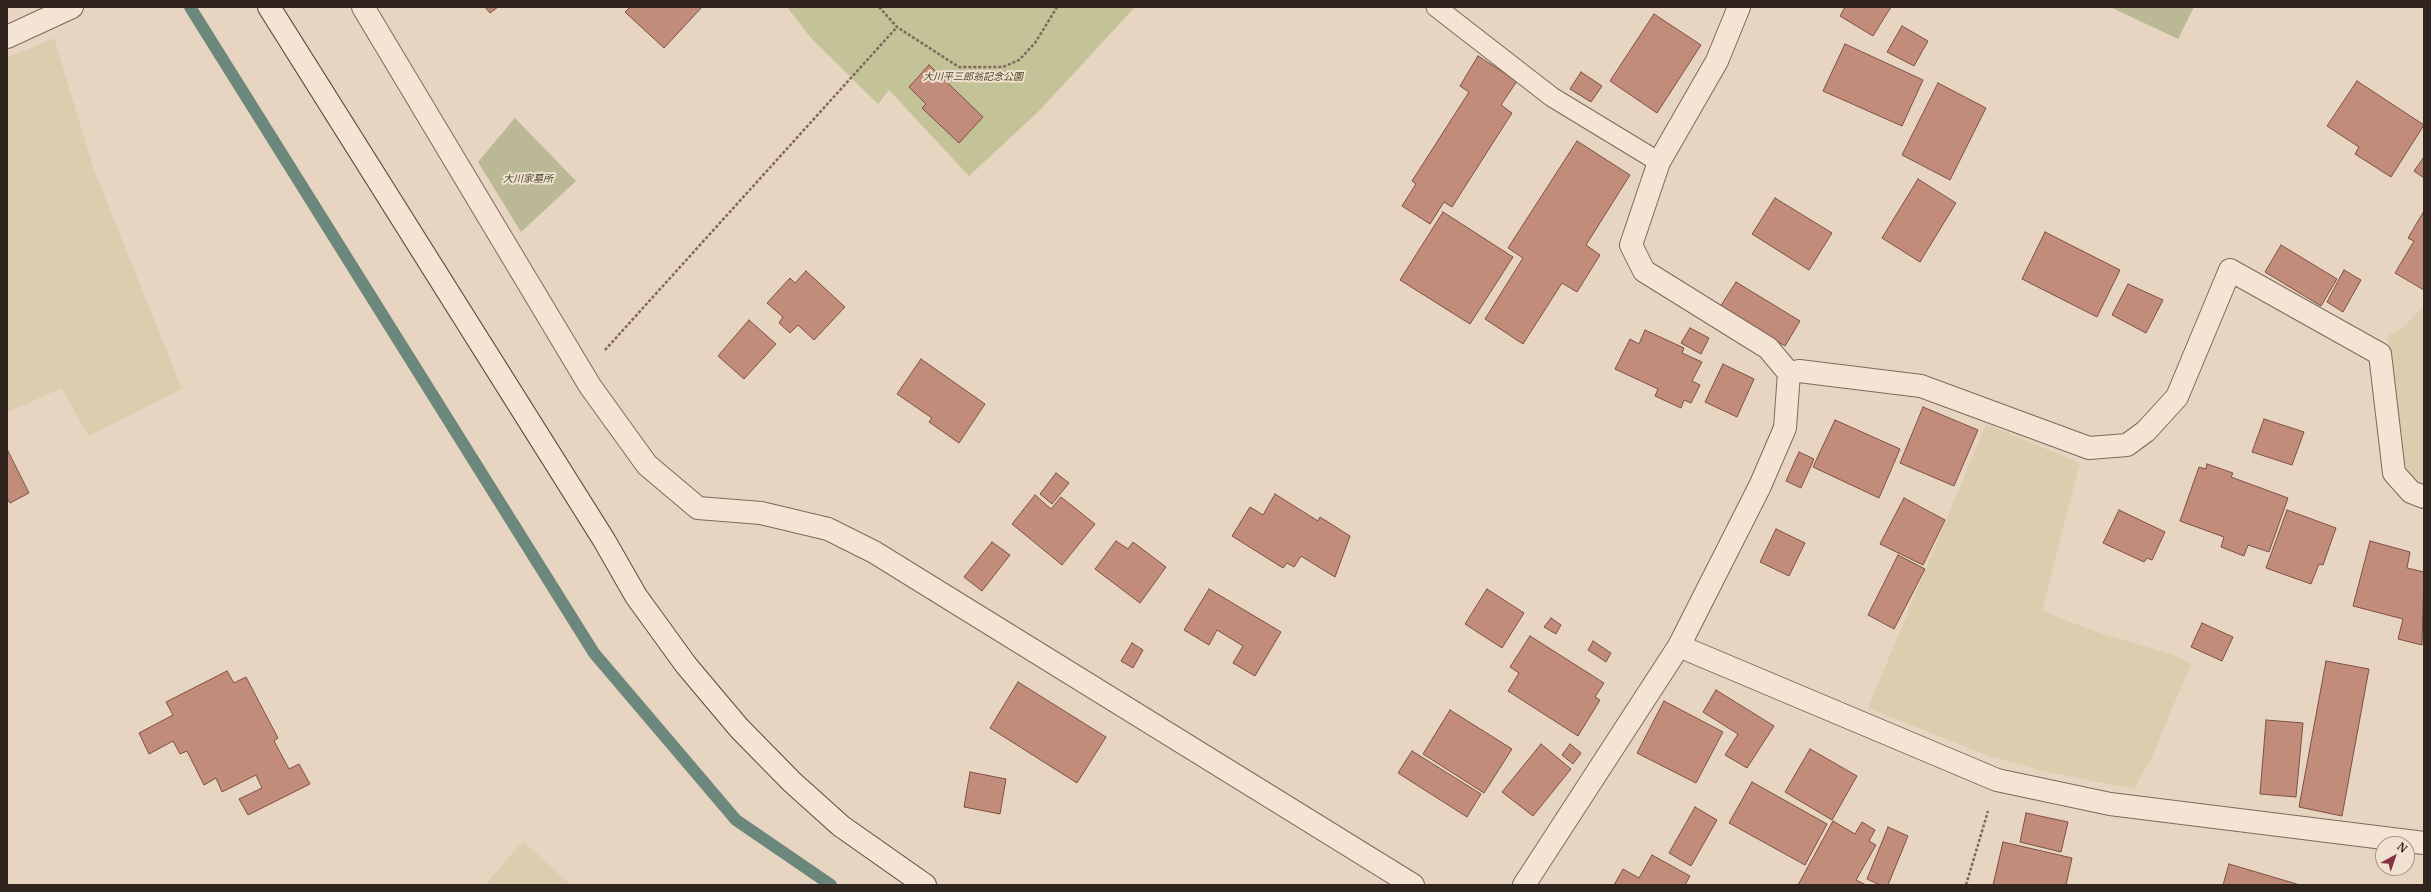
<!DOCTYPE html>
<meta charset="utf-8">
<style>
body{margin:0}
#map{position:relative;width:2431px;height:892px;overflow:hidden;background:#e8d5c1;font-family:Merriweather,serif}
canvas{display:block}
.frame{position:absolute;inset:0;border:8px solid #31231d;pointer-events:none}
.north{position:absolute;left:2375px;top:836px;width:40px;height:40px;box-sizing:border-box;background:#f0e1d0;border:1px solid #a49588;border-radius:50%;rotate:40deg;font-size:11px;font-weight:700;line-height:16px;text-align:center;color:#31231d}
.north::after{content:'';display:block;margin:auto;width:14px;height:18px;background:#873242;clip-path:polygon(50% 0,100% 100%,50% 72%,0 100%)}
</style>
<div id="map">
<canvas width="2431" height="892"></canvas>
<div class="frame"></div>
<div class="north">N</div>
</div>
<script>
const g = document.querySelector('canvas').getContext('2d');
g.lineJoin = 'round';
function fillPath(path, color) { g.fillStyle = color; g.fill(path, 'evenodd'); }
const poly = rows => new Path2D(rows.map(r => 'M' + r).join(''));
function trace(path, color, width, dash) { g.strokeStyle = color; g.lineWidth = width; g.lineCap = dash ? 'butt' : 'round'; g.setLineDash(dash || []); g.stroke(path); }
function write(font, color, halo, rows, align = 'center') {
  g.font = font + ' Merriweather,"Noto Sans JP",serif'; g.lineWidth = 4; g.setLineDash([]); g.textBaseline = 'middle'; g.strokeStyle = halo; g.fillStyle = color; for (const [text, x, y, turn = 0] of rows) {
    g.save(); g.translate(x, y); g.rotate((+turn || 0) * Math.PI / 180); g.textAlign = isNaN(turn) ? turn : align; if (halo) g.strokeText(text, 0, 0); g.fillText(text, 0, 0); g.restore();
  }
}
const farmland = poly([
 [54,38,95,173,182,389,89,436,61,388,7,413,7,58],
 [2424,305,2424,490,2399,467,2388,336,2405,326],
 [1986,424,2080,463,2042,611,2097,632,2174,655,2191,664,2151,759,2134,789,2043,771,1989,756,1868,708],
 [523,841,571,885,485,885]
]);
const green = poly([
 [787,7,1135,7,1039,111,969,176,889,90,878,104,811,38]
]);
const cemetery = poly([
 [2110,7,2194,7,2178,39],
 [515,118,576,181,521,232,478,162]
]);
const stream = poly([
 [190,7,594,653,736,820,831,885]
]);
const building = poly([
 [485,7,498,7,490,13,485,7],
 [630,7,702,7,664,48,625,12,630,7],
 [1845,7,1891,7,1873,36,1840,16,1845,7],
 [1654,14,1701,45,1657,113,1610,81,1654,14],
 [1902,26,1928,41,1914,66,1887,52,1902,26],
 [1845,44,1923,80,1902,126,1823,91,1845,44],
 [1478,56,1517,81,1501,105,1512,113,1452,207,1444,202,1430,224,1402,206,1416,184,1412,181,1469,92,1460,86,1478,56],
 [929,65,983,117,959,143,922,108,926,104,909,87,929,65],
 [1581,72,1602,86,1591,102,1570,89,1581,72],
 [2357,81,2424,125,2391,177,2355,154,2359,147,2327,126,2357,81],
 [1938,83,1986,108,1950,180,1902,155,1938,83],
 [1577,141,1630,175,1586,245,1600,255,1577,292,1562,283,1523,344,1485,319,1523,258,1508,248,1577,141],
 [2424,157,2424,178,2414,171,2424,157],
 [1918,179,1956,203,1920,262,1882,238,1918,179],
 [1775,198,1832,233,1809,270,1752,234,1775,198],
 [2424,211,2424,290,2395,273,2414,241,2408,238,2424,211],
 [1443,212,1513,257,1470,324,1400,280,1443,212],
 [2045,232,2120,270,2097,317,2022,279,2045,232],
 [2281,245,2337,279,2321,306,2265,272,2281,245],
 [2344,270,2361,280,2343,312,2327,302,2344,270],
 [806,271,845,307,814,340,798,325,790,333,779,323,783,317,767,303,790,278,795,283,806,271],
 [1736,282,1800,321,1785,346,1720,307,1736,282],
 [2128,284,2163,300,2146,333,2112,315,2128,284],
 [749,320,776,344,744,379,718,356,749,320],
 [1690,328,1709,338,1701,354,1681,343,1690,328],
 [1645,330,1684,348,1682,353,1702,362,1692,381,1700,385,1691,403,1684,400,1681,408,1655,396,1658,389,1615,369,1630,339,1639,344,1645,330],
 [921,359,985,404,959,443,929,422,932,418,897,394,921,359],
 [1723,364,1754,379,1737,417,1705,402,1723,364],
 [1923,407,1978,430,1954,486,1900,463,1923,407],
 [2264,419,2304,432,2292,465,2252,452,2264,419],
 [1835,420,1900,449,1879,498,1813,467,1835,420],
 [7,449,29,493,10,503,7,498,7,449],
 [1799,452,1814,459,1801,488,1786,481,1799,452],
 [2207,464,2233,473,2231,477,2288,498,2269,552,2248,545,2244,556,2221,547,2224,537,2180,521,2199,467,2206,469,2207,464],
 [1056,473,1069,483,1052,504,1040,494,1056,473],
 [1275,494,1318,521,1320,517,1350,536,1335,577,1301,556,1294,567,1287,563,1283,568,1232,536,1250,507,1263,515,1275,494],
 [1035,495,1051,509,1061,497,1095,524,1062,565,1012,524,1035,495],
 [1904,498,1945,520,1923,565,1880,544,1904,498],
 [2119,510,2165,532,2152,560,2147,558,2144,562,2103,543,2119,510],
 [2287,510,2336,528,2323,565,2319,564,2311,584,2266,568,2287,510],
 [1776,529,1805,543,1789,576,1760,562,1776,529],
 [1116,541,1128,549,1133,542,1166,567,1140,603,1095,569,1116,541],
 [2370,541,2410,552,2407,568,2424,572,2422,645,2398,639,2403,619,2353,606,2370,541],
 [992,542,1010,555,982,591,964,577,992,542],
 [1898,555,1925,569,1894,629,1868,615,1898,555],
 [1209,589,1281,632,1255,676,1233,663,1243,646,1217,630,1209,645,1184,630,1209,589],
 [1487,589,1524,613,1502,648,1465,624,1487,589],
 [1551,618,1561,625,1556,634,1544,627,1551,618],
 [2202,623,2233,637,2222,661,2191,647,2202,623],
 [1530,636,1604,683,1595,697,1600,700,1578,736,1508,691,1519,673,1510,667,1530,636],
 [1593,641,1611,653,1606,662,1588,650,1593,641],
 [1132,643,1143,650,1133,668,1121,661,1132,643],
 [2326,661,2369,669,2342,816,2299,807,2326,661],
 [227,671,234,683,246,677,278,738,274,741,289,769,299,764,310,784,248,815,239,799,262,788,256,775,222,792,216,778,204,785,187,751,180,754,173,741,149,754,139,733,173,715,166,702,227,671],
 [1018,682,1106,737,1077,783,990,728,1018,682],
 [1716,690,1774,726,1747,768,1725,755,1738,734,1703,712,1716,690],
 [1664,701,1723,732,1696,783,1637,753,1664,701],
 [1450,710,1512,749,1484,793,1423,754,1450,710],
 [2266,720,2303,723,2296,797,2260,794,2266,720],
 [1541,744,1571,769,1533,816,1502,792,1541,744],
 [1570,744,1581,753,1573,764,1562,755,1570,744],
 [1810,749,1857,776,1832,820,1785,792,1810,749],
 [1412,751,1481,794,1467,817,1398,773,1412,751],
 [970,772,1006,779,1000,814,964,807,970,772],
 [1752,782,1827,824,1805,865,1729,823,1752,782],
 [1695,807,1717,820,1691,866,1669,853,1695,807],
 [2026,813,2068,822,2061,852,2020,842,2026,813],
 [1833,821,1855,834,1862,822,1875,830,1869,841,1876,845,1856,880,1866,885,1798,885,1833,821],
 [1888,827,1908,836,1888,885,1880,885,1867,879,1888,827],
 [2003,842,2072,858,2066,885,1993,885,2003,842],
 [1652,855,1690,876,1685,885,1614,885,1623,869,1639,878,1652,855],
 [2229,864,2300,885,2223,885,2229,864]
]);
const path = poly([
 [879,7,897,27,959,67,1003,67,1019,60,1035,43,1057,7],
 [605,350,897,27],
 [1966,885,1988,811]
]);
const lane = poly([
 [1436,7,1552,97,1659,162]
]);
const street = poly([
 [363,7,590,386,647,465,698,508,761,513,828,529,874,552,1413,885],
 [7,37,72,7],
 [1789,373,1799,371,1921,386,2089,448,2127,445,2146,431,2177,397,2230,270,2380,354,2394,473,2411,492,2424,497],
 [1679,646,1997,780,2110,804,2424,843],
 [1524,885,1679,646,1760,486,1785,428,1789,373,1768,348,1644,271,1631,245,1659,162,1717,61,1739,7]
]);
const secondary = poly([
 [269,7,604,540,636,596,686,665,739,728,792,782,841,826,925,885]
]);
const parkNames = [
 ["大川平三郎翁記念公園",973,77],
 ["大川家墓所",528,179]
];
fillPath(farmland, '#ddcdaf');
fillPath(green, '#c4c297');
fillPath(cemetery, '#bab895');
trace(stream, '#6c877c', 12);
fillPath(building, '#c28c7b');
trace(building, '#7c5043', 1);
trace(lane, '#7f685b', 21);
trace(street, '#7f685b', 24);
trace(secondary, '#61493e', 24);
trace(path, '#7f685b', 2.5, [3, 2]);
trace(lane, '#f4e4d3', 19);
trace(street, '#f4e4d3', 22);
trace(secondary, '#f4e4d3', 22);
write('italic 10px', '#484b26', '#f0e1d0', parkNames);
</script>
